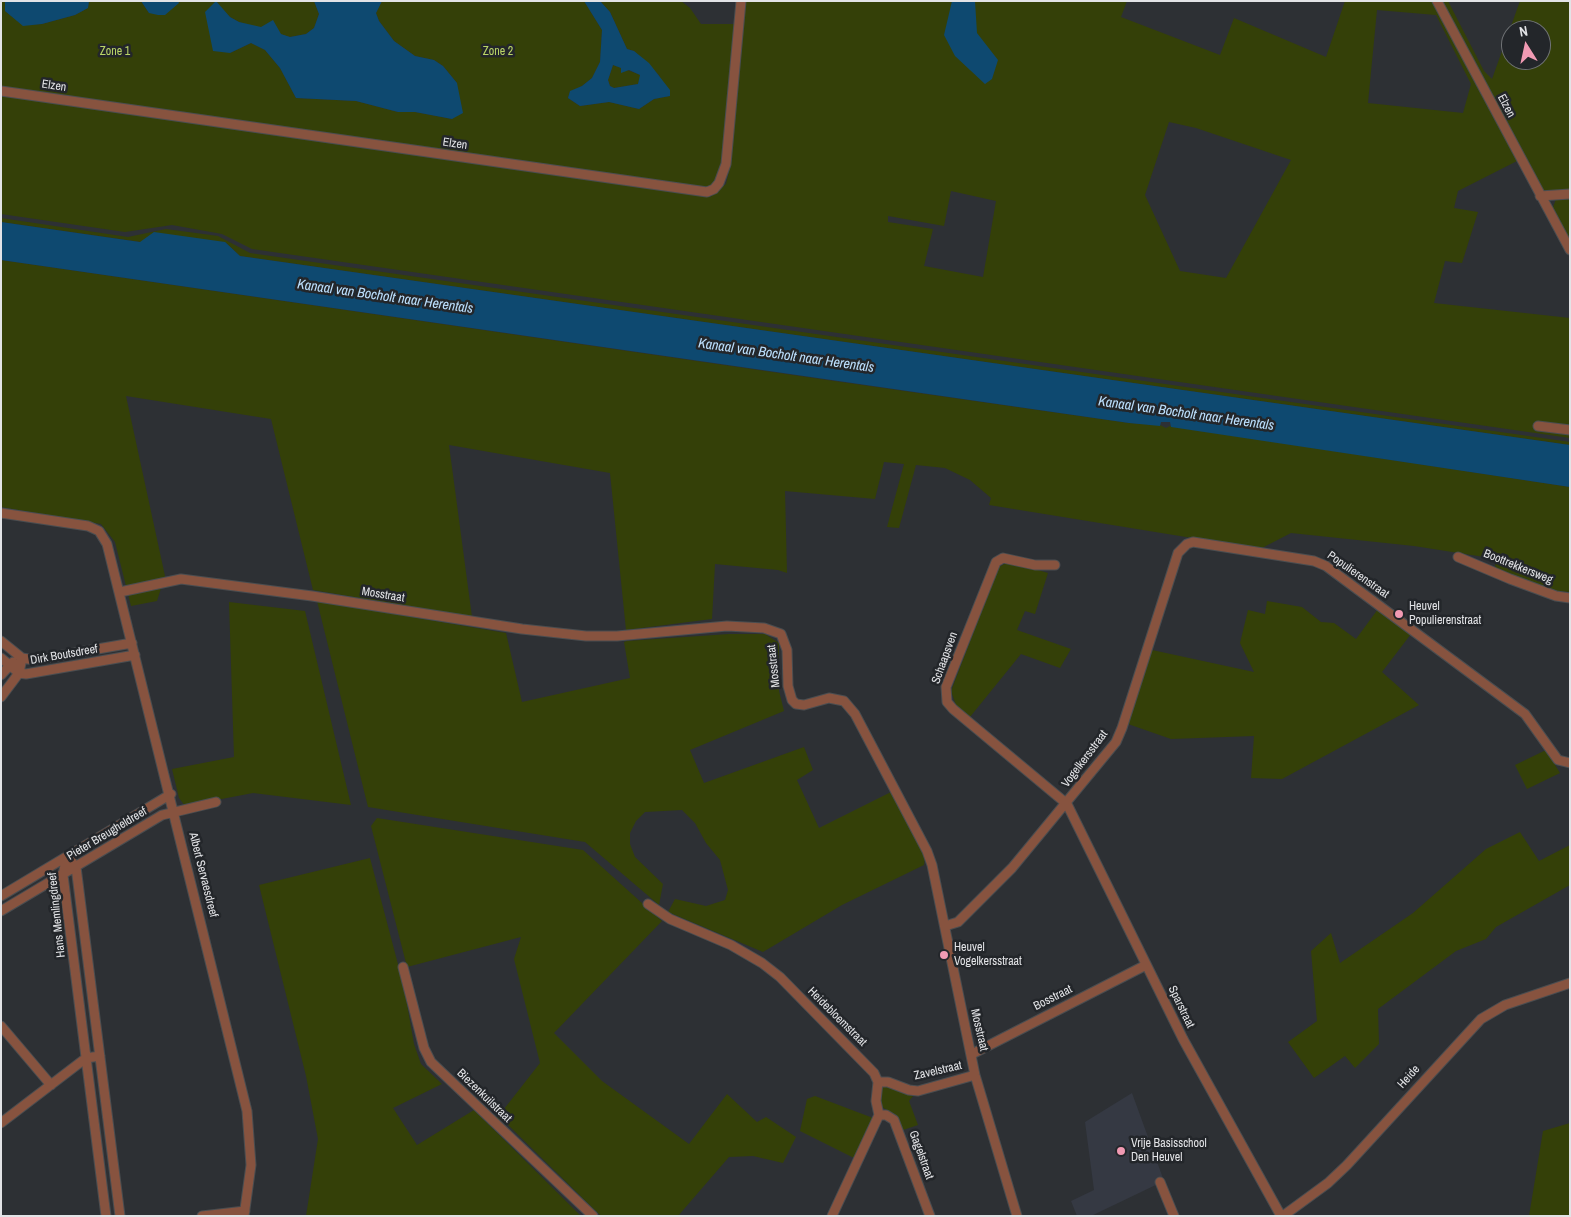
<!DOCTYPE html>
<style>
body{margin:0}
#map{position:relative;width:1571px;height:1217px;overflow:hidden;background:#2d3034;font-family:"Archivo Narrow",sans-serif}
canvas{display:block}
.frame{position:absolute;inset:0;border:2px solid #e2e3e6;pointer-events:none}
.north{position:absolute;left:1501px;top:20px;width:50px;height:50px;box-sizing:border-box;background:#23262a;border:1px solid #6f7275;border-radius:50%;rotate:350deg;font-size:14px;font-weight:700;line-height:20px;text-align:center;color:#e2e3e6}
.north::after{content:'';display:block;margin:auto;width:18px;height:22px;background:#f19ab3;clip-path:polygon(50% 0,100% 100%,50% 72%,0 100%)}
</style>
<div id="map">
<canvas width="1571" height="1217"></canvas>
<div class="frame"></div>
<div class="north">N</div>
</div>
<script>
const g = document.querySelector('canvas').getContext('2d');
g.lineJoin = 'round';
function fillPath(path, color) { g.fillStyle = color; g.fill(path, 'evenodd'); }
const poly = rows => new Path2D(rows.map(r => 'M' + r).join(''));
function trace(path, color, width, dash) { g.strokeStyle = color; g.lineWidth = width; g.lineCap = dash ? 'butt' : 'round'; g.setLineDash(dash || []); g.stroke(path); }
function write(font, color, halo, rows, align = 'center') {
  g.font = font + ' "Archivo Narrow",sans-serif'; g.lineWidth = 5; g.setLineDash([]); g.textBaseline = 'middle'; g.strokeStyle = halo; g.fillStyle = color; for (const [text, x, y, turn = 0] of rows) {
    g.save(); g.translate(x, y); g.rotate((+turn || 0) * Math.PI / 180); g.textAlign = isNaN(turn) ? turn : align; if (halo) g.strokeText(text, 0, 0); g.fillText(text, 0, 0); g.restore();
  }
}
const built = poly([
 [1132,1093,1164,1181,1091,1216,1077,1216,1071,1201,1094,1190,1085,1122]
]);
const green = poly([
 [1,1,5,1,5,11,23,25,42,24,75,15,88,8,89,1,141,1,149,13,178,1,314,1,319,14,314,28,306,34,290,37,239,22,230,17,216,2,230,53,251,43,265,50,280,68,296,98,356,101,398,112,415,112,452,119,457,83,443,66,434,60,415,56,394,41,379,21,376,13,382,1,584,1,602,30,600,62,592,78,582,86,570,92,568,98,580,106,609,102,639,109,654,99,670,96,666,85,662,82,659,75,634,51,627,49,610,12,600,1,681,1,690,8,701,24,734,24,722,165,718,181,710,188,696,187,1,87],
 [746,1,1127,1,1121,17,1220,55,1234,18,1326,57,1345,1,1434,1,1517,161,1458,191,1454,208,1478,212,1462,263,1445,261,1434,303,1570,318,1570,438,252,249,222,234,172,225,125,232,1,214,1,95,710,197,726,184,729,171],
 [1377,10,1436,15,1471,84,1463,113,1368,103],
 [1169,122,1196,128,1291,160,1226,278,1180,271,1145,195],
 [951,191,996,201,983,277,924,266,933,229,888,222,888,216,944,226],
 [1442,1,1448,1,1484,71,1492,79,1520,1,1565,1,1570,3,1570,190,1545,192,1540,188],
 [1511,30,1541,30,1541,60,1511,60],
 [613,65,641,75,638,84,614,88,610,86,608,80],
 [1556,199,1570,199,1570,243,1552,210],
 [1,218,128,237,166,229,218,236,250,253,1570,442,1570,445,240,256,225,242,141,242,1,222],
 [1,260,834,381,1129,423,1160,425,1166,428,1170,426,1570,487,1570,592,1556,591,1497,570,1495,565,1497,559,1414,546,1291,533,1260,549,989,505,991,498,970,480,945,468,916,465,899,528,887,527,904,464,884,462,875,499,785,491,787,573,778,570,715,564,712,619,626,630,610,473,449,445,472,617,313,590,271,419,126,396,165,576,157,601,131,606,115,542,101,524,1,507],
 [1006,563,1021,565,1048,573,1035,614,1025,611,1017,630,1071,649,1060,668,1021,654,970,717,956,705,951,691,996,574,999,567],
 [317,601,506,633,522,702,630,678,624,642,627,641,729,634,765,634,779,643,779,691,784,711,690,750,704,783,804,747,813,770,797,780,819,828,893,791,925,857,924,865,842,905,763,952,668,912,675,899,706,906,725,900,728,890,720,860,706,843,695,823,682,810,645,812,636,821,630,833,630,844,635,857,663,884,659,905,585,842,368,807],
 [1267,601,1302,607,1321,622,1334,623,1356,639,1378,609,1411,634,1382,672,1419,705,1282,779,1251,778,1254,736,1171,739,1128,724,1152,650,1254,672,1240,643,1248,610,1265,614],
 [229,602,305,611,351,805,253,793,185,806,179,798,172,769,234,757],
 [1546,750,1560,773,1527,789,1515,765],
 [377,818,583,850,662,921,554,1033,602,1081,689,1144,727,1094,757,1122,766,1117,796,1137,783,1163,753,1156,729,1157,678,1216,601,1216,505,1122,497,1118,540,1063,514,959,521,937,407,967,371,826],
 [1520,832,1539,861,1570,845,1570,885,1496,927,1486,939,1456,951,1378,1009,1379,1044,1355,1068,1345,1056,1314,1078,1288,1042,1317,1021,1311,951,1331,933,1340,963,1413,913,1486,849],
 [370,858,404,987,414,1044,421,1064,442,1084,393,1108,417,1145,474,1110,581,1216,306,1216,318,1139,306,1076,259,885],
 [884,1085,914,1095,909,1101,918,1125,903,1130,896,1115,880,1106,880,1088],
 [815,1096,873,1118,854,1158,800,1131,807,1099],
 [1570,1123,1570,1216,1529,1216,1543,1131]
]);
const water = poly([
 [5,1,89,1,88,8,75,15,42,24,23,26,5,11],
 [141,1,178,1,179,3,165,15,158,15,149,13],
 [216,1,230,17,239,22,261,27,273,20,281,34,290,37,306,34,314,28,319,14,314,1,382,1,376,13,379,21,394,41,415,56,434,60,443,66,457,83,463,113,452,119,415,112,398,112,356,101,296,98,280,68,265,50,251,43,230,53,213,51,205,12],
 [584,1,600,1,610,12,627,49,634,51,649,63,670,90,670,96,654,99,639,109,609,102,580,106,568,98,570,91,582,86,592,78,600,62,602,30],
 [613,65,621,68,621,73,629,70,640,75,638,84,614,88,610,86,608,80],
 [952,1,975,1,977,33,998,60,992,79,985,84,955,56,944,35],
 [1,222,140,242,154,232,225,242,240,256,1570,445,1570,487,1171,427,1170,422,1161,422,1160,426,1129,423,1,260]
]);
const minor = poly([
 [1437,1,1570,250],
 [1,91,707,192,714,189,719,183,726,164,741,1],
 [1540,196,1570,194],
 [1538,426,1570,430],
 [1,513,88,526,99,531,107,544,247,1111,251,1165,244,1216],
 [1458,557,1510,579,1556,596,1570,598],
 [1055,565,1035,565,1003,558,996,562,946,687,947,702,953,709,1067,804,1183,1039,1281,1216],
 [120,592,181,579,312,596,522,629,586,636,617,636,727,626,764,628,781,634,787,650,788,686,792,700,796,704,804,705,829,698,844,701,855,714,927,851,932,865,975,1075,1017,1216],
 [1,641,22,658,34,660,132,643],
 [1,658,19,673,26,674,135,655],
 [1,675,13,662],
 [1,697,19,673,22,658],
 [67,856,76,867,120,1216],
 [67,856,63,875,106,1216],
 [1,896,171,794],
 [648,904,670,919,731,945,762,963,780,977,874,1073,878,1082,876,1101,879,1115,832,1216],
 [1,911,162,815,216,802],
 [945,926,958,922,1012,868,1116,742,1122,728,1178,553,1187,544,1193,542,1314,561,1326,566,1525,714,1558,760,1570,763],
 [403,967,424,1048,431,1062,593,1216],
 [1,1026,51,1085],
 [972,1054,1146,965],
 [878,1082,888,1082,909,1090,918,1091,975,1075],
 [879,1115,886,1115,894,1120,930,1216],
 [1,1123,86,1058,100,1056],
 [1160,1182,1174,1216],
 [202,1216,245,1211],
 [1283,1216,1328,1183,1347,1165,1481,1019,1505,1005,1570,983]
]);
const markers = [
 [1399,614,5,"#f19ab3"],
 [944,955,5,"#f19ab3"],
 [1121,1151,5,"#f19ab3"]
];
const parkNames = [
 ["Zone 1",115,52],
 ["Zone 2",498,52]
];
const streetNames = [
 ["Elzen",54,86,8],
 ["Elzen",1506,106,62],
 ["Elzen",455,144,8],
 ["Boottrekkersweg",1518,567,22],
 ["Populierenstraat",1358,575,35],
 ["Mosstraat",383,595,9],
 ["Dirk Boutsdreef",64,655,-10],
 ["Schaapsven",945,658,-70],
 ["Mosstraat",774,666,-96],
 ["Vogelkersstraat",1085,759,-53],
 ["Pieter Breugheldreef",107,834,-31],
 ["Albert Servaesdreef",203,875,76],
 ["Hans Memlingdreef",57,915,-96],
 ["Bosstraat",1053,998,-27],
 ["Sparstraat",1181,1007,64],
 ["Heidebloemstraat",837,1017,45],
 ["Mosstraat",979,1030,77],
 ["Zavelstraat",938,1071,-13],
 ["Heide",1409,1077,-48],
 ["Biezenkuilstraat",484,1096,44],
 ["Gagelstraat",921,1155,70]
];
const poiNames = [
 ["Heuvel",1409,607],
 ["Populierenstraat",1409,621],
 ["Heuvel",954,948],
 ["Vogelkersstraat",954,962],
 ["Vrije Basisschool",1131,1144],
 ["Den Heuvel",1131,1158]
];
const waterNames = [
 ["Kanaal van Bocholt naar Herentals",385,297,8],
 ["Kanaal van Bocholt naar Herentals",786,356,8],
 ["Kanaal van Bocholt naar Herentals",1186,414,8]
];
fillPath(built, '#353943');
fillPath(green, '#344008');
fillPath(water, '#0e4970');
trace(minor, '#4a4d50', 11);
trace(minor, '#87533f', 9);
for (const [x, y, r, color] of markers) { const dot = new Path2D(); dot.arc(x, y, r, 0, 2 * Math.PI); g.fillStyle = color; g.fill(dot); trace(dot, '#23262a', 2); }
write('12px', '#bad567', '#23262a', parkNames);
write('12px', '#e2e3e6', '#23262a', streetNames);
write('12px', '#e2e3e6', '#23262a', poiNames, 'left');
write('italic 14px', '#bce0fe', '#23262a', waterNames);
</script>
